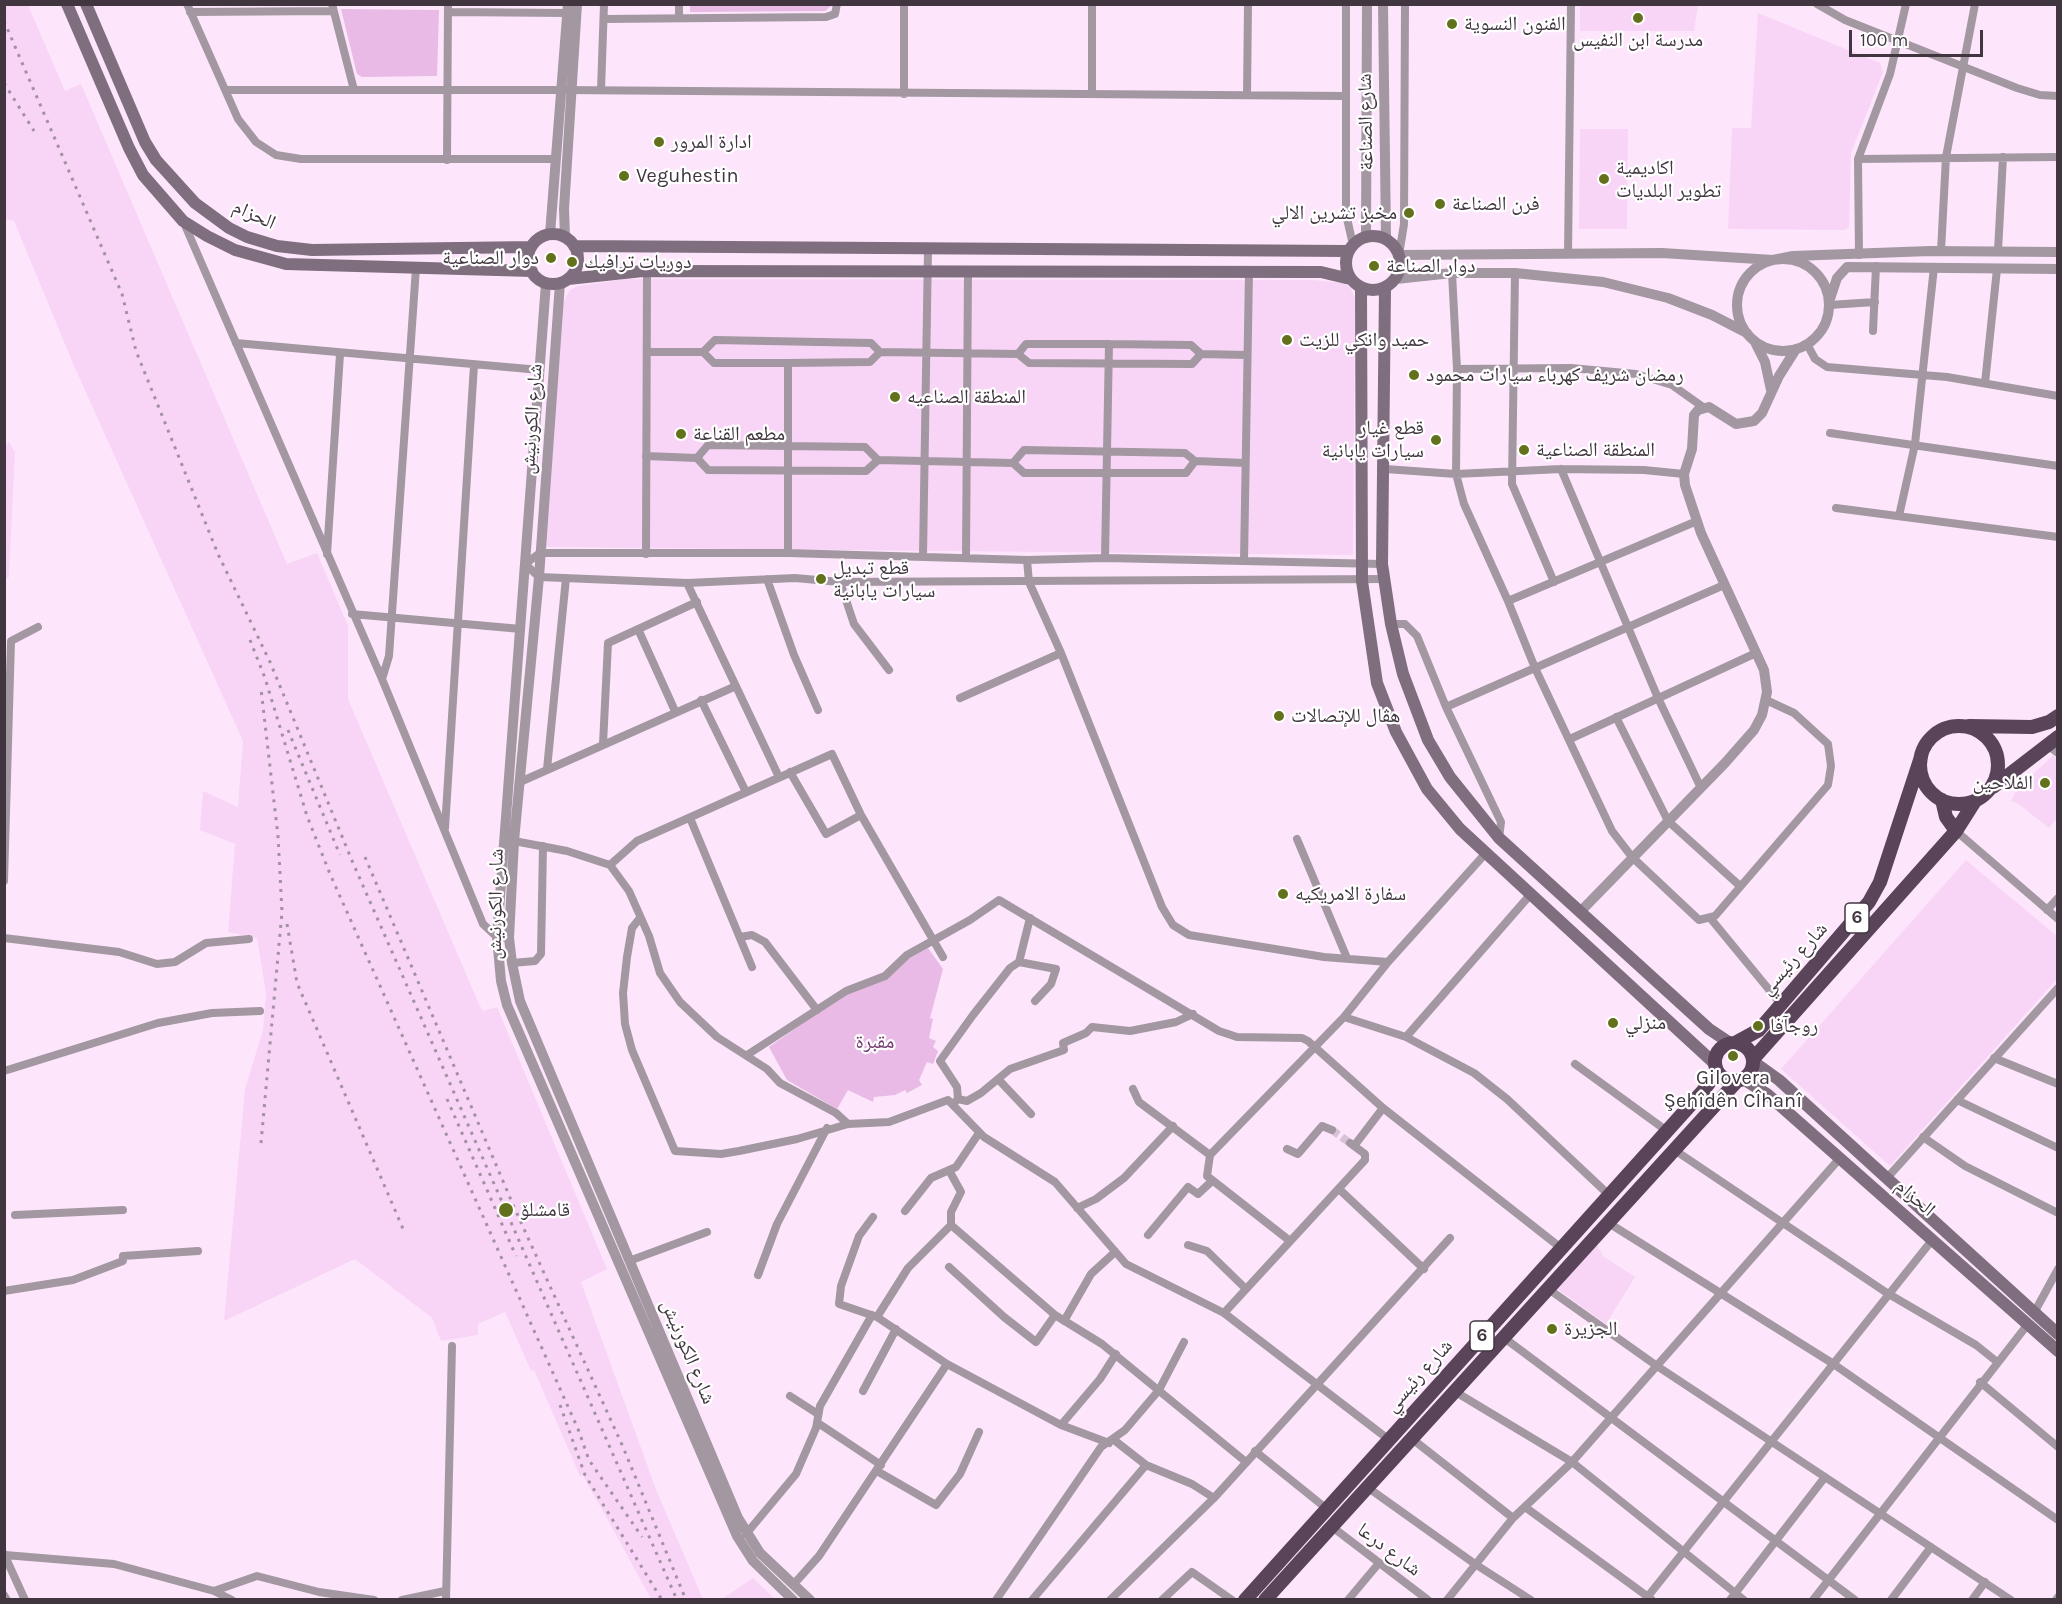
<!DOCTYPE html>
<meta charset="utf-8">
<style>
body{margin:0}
#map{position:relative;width:2062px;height:1604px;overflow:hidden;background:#fde6fb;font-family:Karla,sans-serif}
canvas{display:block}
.frame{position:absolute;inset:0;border:6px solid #413640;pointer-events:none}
.scale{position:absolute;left:1849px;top:30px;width:134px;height:27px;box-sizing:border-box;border:3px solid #413640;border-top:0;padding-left:8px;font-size:18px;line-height:21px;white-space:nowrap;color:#413640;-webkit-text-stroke:4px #fff;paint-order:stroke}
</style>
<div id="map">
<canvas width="2062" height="1604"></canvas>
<div class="frame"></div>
<div class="scale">100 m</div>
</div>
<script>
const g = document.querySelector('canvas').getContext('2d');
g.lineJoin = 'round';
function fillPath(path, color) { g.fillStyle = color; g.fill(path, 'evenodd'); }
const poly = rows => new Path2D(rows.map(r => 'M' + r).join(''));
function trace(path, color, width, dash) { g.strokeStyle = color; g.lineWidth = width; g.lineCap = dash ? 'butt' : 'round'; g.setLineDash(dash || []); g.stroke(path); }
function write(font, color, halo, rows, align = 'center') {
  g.font = font + ' Karla,"Noto Naskh Arabic",sans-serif'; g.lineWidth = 4.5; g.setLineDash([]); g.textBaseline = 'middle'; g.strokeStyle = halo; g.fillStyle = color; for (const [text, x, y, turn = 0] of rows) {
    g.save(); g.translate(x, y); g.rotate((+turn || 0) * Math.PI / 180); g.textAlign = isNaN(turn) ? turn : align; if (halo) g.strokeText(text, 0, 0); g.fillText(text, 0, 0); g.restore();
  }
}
const built = poly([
 [5,5,28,5,65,91,81,84,287,564,317,553,348,626,348,699,479,1004,483,1011,497,1007,607,1269,581,1282,657,1492,703,1599,651,1599,614,1531,583,1476,580,1476,534,1370,531,1371,505,1312,478,1324,478,1335,441,1341,432,1318,355,1259,224,1321,245,1089,263,1030,266,993,257,938,228,932,235,844,200,830,203,791,238,807,243,741,74,366,14,221,5,219],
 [1580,5,1580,4,1698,5,1694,31,1580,31],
 [1758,13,1880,63,1883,72,1851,153,1849,227,1845,230,1728,229,1732,128,1751,128],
 [1580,129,1628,129,1627,229,1579,229],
 [627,279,1313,280,1342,283,1351,288,1355,299,1353,555,546,547,563,302,570,290,578,286],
 [9,442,15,452,9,577,5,580,4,446],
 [2053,755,2057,759,2057,818,2049,828,2017,803,2011,801,2016,791],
 [1966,860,2057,936,2057,979,1890,1166,1781,1069],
 [1596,1243,1603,1256,1635,1277,1606,1324,1556,1288],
 [753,1578,775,1599,722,1599]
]);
const green = poly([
 [690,5,690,4,832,5,825,11,690,12],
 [341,9,439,10,437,76,362,77,357,74],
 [928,948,943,969,930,1018,933,1019,929,1038,936,1041,933,1047,938,1051,933,1064,927,1062,919,1080,922,1085,907,1093,905,1090,895,1095,874,1097,873,1102,848,1090,837,1109,787,1080,769,1047,842,996]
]);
const minorTunnel = poly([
 [1332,1130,1350,1143]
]);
const minor = poly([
 [187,4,238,119,256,142,276,155,301,159,555,159],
 [332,4,354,90],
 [904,4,904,94],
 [1092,4,1092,94],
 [1346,4,1346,214,1353,245],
 [1817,4,1845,20,2017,88,2040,95,2058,96],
 [190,12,333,11],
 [448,12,567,13],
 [679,18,679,4],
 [604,19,826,17,835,14,837,4],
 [226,90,561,90,1345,96],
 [601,90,604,4],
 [1247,95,1248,4],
 [1858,159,2058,157],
 [447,160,448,4],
 [184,223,382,679,483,924,497,937,509,938],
 [1941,251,1946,157,1975,4],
 [1998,251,2003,157],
 [1568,254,1571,4],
 [1399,255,1404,224,1405,4],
 [1859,255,1858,159,1890,74,1906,4],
 [1452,273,1457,369,1456,474,1464,504,1508,601,1535,668,1612,831,1632,857,1699,920,1715,916,1828,785,1831,766,1828,744,1794,713,1766,700],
 [1515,273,1512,484,1554,582],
 [1829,305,1875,302],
 [1873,331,1876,266],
 [236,343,540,370],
 [1807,344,1815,359,1827,367,1947,377,2058,396],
 [647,352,703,352,715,340,871,343,880,352,1018,354,1029,363,1192,364,1201,354],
 [703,352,714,363,788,363,870,362,880,352],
 [1018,354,1026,344,1109,344,1191,345,1201,354,1247,355],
 [1457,369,1571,368,1636,374,1672,385,1703,407],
 [1985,383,1997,269],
 [1830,433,2058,466],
 [708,445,865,447,878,460,866,471,708,470,697,458,708,445],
 [646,456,697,458],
 [878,460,1013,463,1024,473,1186,473,1195,461],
 [1013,463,1024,450,1185,453,1195,461,1245,463],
 [1385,469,1456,474,1561,469,1644,470,1684,474],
 [1561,469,1658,698,1701,788],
 [1836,508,2058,537],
 [1899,516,1915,444,1934,267],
 [788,553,788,363],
 [327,554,340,354],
 [646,554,647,272],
 [923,556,928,249],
 [966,557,968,272],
 [1105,558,1109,344],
 [1027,560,1029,582,1061,653,1162,907,1173,925,1189,935,1324,957,1388,962],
 [1244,560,1249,273],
 [1382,564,1105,558,1027,560,788,553,540,553,525,564,539,577,687,583,795,578,840,582,1385,579],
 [767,579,794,655,818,710],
 [840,582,854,624,889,670],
 [687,583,779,777],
 [1508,601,1697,521],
 [352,614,521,629],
 [1391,624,1405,624,1417,636,1446,707,1501,822,1499,838],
 [638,629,675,711],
 [382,679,389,656,416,268],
 [960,698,1061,653],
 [701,700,746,792],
 [1446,707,1724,585],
 [1616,717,1668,821,1740,886],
 [1570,739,1756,653],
 [603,744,608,643,697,602],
 [2047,745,2058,753],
 [547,769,566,578],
 [790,772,826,834,861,815],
 [520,782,736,686],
 [690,818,752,967],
 [445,828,474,365],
 [1956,831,2058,919],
 [1297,839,1347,958],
 [514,841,567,851,610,865,629,891,649,936,660,973,680,1002,717,1037,767,1069,780,1083,836,1113,848,1124],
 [610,865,637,841,832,754,861,815,943,957],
 [4,881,11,641,38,627],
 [2047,910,2058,898],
 [640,918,632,928,627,957,623,993,625,1024,632,1050,675,1151,721,1154,739,1151,797,1139,848,1124,889,1122,948,1100,984,1137,1055,1182,1126,1264,1224,1313,1388,1439],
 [1711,919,1780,1003],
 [740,937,752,935,765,942,817,1010],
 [4,938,119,952,157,964,175,962,206,943,249,939],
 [1019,962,1056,969,1051,984,1035,1001],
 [512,963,535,961,541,954,543,846],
 [1344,1017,1406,1037,1474,1073,1507,1099,1609,1195],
 [1406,1037,1530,895],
 [747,1055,846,991,885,976,907,955,970,920,999,900,1219,1031,1237,1037,1302,1038,1308,1041,1383,1108,1561,1248],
 [1994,1058,2058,1084],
 [1575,1064,1667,1131],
 [4,1071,158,1023,212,1013,260,1011],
 [998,1079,1031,1114],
 [1133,1089,1139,1102,1210,1155],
 [958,1099,967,1101,981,1093,1010,1069,1064,1050,1063,1043,1086,1033,1092,1027,1130,1031,1176,1022,1193,1014],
 [1957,1100,2058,1148],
 [955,1102,958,1099,957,1087,940,1061,973,1015,1010,968,1019,962,1030,918],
 [1923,1137,1965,1166,2058,1213],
 [1354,1146,1383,1108],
 [1287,1149,1298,1154,1322,1126,1332,1130],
 [1673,1149,1887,1293,1976,1345,1996,1361],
 [950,1172,961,1192,951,1212,951,1225,1055,1315,1102,1344,1246,1462],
 [1887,1178,2058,988],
 [1339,1189,1424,1269],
 [1077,1208,1096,1199,1124,1178,1173,1126],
 [905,1211,931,1178,956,1167,979,1133],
 [15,1215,123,1210],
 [873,1217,859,1236,841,1286,839,1304,877,1317,947,1364,1061,1425,1109,1443],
 [1607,1222,1832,1363,2058,1520],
 [1148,1235,1188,1187,1198,1194,1212,1181],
 [1290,1241,1207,1176,1210,1155,1344,1017,1388,962,1485,854],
 [1188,1245,1207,1251,1246,1289],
 [629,1261,707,1232],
 [949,1267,1004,1317,1036,1342,1055,1315],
 [758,1275,777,1224,827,1128],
 [1547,1288,1657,1366,2011,1600],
 [4,1291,73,1280,123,1261,123,1256,198,1251],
 [1224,1313,1365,1160,1365,1154,1350,1143],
 [2034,1313,2058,1269],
 [877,1317,908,1268,951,1225],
 [1064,1321,1091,1274,1115,1252],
 [1503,1337,1855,1600],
 [1980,1382,2058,1447],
 [863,1391,896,1329],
 [1454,1391,1572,1462,1744,1600],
 [790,1396,818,1414],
 [818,1423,881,1465],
 [1061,1425,1100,1379,1116,1354],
 [1411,1438,1513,1518],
 [1114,1440,1146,1465,1192,1484,1214,1498],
 [1255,1451,1327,1509],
 [877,1471,936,1505,960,1474,979,1432],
 [1367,1487,1475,1564,1531,1600],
 [1525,1507,1651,1599],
 [1331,1526,1428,1600],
 [746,1534,796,1474,816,1428,820,1406,872,1315],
 [4,1554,25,1600],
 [5,1555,114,1564,214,1591,257,1576,319,1592,374,1600],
 [793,1585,819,1556,947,1364],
 [214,1591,232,1600],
 [4,1595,7,1600],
 [402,1600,445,1591],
 [446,1600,452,1346],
 [996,1600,1101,1447,1125,1430,1159,1390,1184,1342],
 [1032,1600,1146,1465],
 [1110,1600,1214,1498,1450,1238],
 [1162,1600,1192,1572,1232,1600],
 [1348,1600,1379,1563],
 [1447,1600,1513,1518,1572,1462,1840,1158],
 [1645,1600,1933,1239],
 [1730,1600,1825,1477],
 [1813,1600,2028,1324],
 [1891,1600,1931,1547],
 [1972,1600,1985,1582],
 [2056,1600,2058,1597]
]);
const tertiary = poly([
 [1383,4,1386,239],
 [550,234,568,4],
 [1366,236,1367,4],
 [565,237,564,209,577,4],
 [1399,255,1662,253,1773,260,1793,256,1930,251,2058,252],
 '1737 305a46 46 0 1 1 92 0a46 46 0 1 1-92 0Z',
 [1396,279,1452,273,1515,273,1603,282,1668,298,1712,315,1747,333],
 [546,283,497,937,501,981,507,1005,737,1536,753,1561,793,1600],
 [560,283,539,577,514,841,509,938,512,963,520,1001,738,1518,760,1553,810,1600],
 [1830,299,1837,278,1847,267,2058,269],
 [1755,342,1765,362,1771,390],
 [1581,911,1725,763,1754,730,1762,715,1767,692,1764,670,1701,533,1685,485,1684,474,1692,449,1694,415,1698,410,1709,407,1736,424,1754,421,1762,413,1779,376,1796,349]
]);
const secondary = poly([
 [67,4,129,148,143,175,183,221,207,236,235,250,286,264,532,271],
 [86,4,145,142,156,160,195,203,229,228,247,237,277,246,312,250,531,247],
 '528 259a25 25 0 1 1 50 0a25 25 0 1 1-50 0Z',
 '1346 263a27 27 0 1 1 54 0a27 27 0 1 1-54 0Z',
 [574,246,1348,251],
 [568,279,643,271,1321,272,1350,279],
 [1361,288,1362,581,1377,683,1396,732,1427,789,1460,829,1714,1063],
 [1385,288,1382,564,1391,624,1403,674,1428,740,1450,777,1499,838,1709,1029,1730,1043],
 [1754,1062,1779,1080,2058,1334],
 [1743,1079,1767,1094,2058,1351]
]);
const trunk = poly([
 '1920 765a39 39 0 1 1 78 0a39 39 0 1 1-78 0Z',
 [1969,726,2032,727,2049,722,2058,716],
 [1993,787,2058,737],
 [1942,800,1946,817,1956,831],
 [1737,1042,1759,1030,1869,902,1880,882,1921,757],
 '1715 1062a19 19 0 1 1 38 0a19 19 0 1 1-38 0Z',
 [1753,1059,1956,831,1975,801],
 [1245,1600,1703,1091,1717,1072],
 [1265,1600,1737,1081]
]);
const rail = poly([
 [4,21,122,294,136,351,218,554,270,662,353,863,677,1600],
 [4,83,34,131],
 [250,640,265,678,307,816,330,874,578,1429,589,1460,642,1537],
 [288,730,340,855],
 [365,857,514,1207,623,1447,686,1600],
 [287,924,297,983,404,1231],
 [447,1099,516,1256],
 [261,1143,282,912,278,836,261,689],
 [560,1405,585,1475,662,1600]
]);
const markers = [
 [1638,18,6,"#64711c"],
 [1452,24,6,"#64711c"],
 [659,142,6,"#64711c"],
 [624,176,6,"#64711c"],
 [1604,179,6,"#64711c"],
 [1440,204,6,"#64711c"],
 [1409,213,6,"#64711c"],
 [551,258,6,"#64711c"],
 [572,262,6,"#64711c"],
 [1374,266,6,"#64711c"],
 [1287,340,6,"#64711c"],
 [1414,375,6,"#64711c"],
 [895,397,6,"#64711c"],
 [681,434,6,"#64711c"],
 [1436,440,6,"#64711c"],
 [1524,450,6,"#64711c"],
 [821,579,6,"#64711c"],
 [1279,716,6,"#64711c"],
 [2045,783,6,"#64711c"],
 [1283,894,6,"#64711c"],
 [1613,1023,6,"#64711c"],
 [1758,1026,6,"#64711c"],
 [1733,1056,6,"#64711c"],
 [506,1210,8,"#64711c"],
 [1552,1329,6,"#64711c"]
];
const shields = [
 [1857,918,24],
 [1482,1336,24]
];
const shieldNames = [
 ["6",1857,918],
 ["6",1482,1336]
];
const poiNames = [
 ["الفنون النسوية",1464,24],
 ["مدرسة ابن النفيس",1638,40,"center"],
 ["ادارة المرور",671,142],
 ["اكاديمية",1616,168],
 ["تطوير البلديات",1616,191],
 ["Veguhestin",636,176],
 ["فرن الصناعة",1452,204],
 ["مخبز تشرين الالي",1397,213,"right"],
 ["دوار الصناعية",539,258,"right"],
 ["دوريات ترافيك",584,262],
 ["دوار الصناعة",1386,266],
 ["حميد وانكي للزيت",1299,340],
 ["رمضان شريف كهرباء سيارات محمود",1426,375],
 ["المنطقة الصناعيه",907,397],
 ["قطع غيار",1424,428,"right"],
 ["سيارات يابانية",1424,451,"right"],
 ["مطعم القناعة",693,434],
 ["المنطقة الصناعية",1536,450],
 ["قطع تبديل",833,568],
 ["سيارات يابانية",833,591],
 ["هڤال للإتصالات",1291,716],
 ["الفلاحين",2033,783,"right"],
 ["سفارة الامريكيه",1295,894],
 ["منزلي",1625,1023],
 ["روجآفا",1770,1026],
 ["Gilovera",1733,1078,"center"],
 ["Şehîdên CÎhanî",1733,1101,"center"],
 ["قامشلۆ",520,1210],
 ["الجزيرة",1564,1329]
];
const streetNames = [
 ["شارع الصناعة",1366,122,-91],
 ["الحزام",254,215,24],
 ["شارع الكورنيش",532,419,-86],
 ["شارع الكورنيش",496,904,-89],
 ["شارع رئيسي",1794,959,-48],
 ["الحزام",1915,1198,41],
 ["شارع الكورنيش",688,1352,67],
 ["شارع رئيسي",1419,1376,-48],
 ["شارع درعا",1389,1550,37]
];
const parkNames = [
 ["مقبرة",875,1042]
];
fillPath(built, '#f8d5f6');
fillPath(green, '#e8bae5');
trace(minorTunnel, '#d7c3d6', 8, [8, 4]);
trace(minor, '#a397a2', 8);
trace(tertiary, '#a397a2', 10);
trace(secondary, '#7f6e7e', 12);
trace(trunk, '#5a4459', 14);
trace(rail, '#a291a1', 3, [3, 6]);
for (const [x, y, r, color] of markers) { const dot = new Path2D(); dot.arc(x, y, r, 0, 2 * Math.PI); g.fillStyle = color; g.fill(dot); trace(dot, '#fff', 2); }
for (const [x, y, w] of shields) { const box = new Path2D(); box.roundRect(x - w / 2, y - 15, w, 30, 4.5); g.fillStyle = '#fff'; g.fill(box); trace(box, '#413640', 1.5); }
write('bold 18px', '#413640', null, shieldNames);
write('20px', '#413640', '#fff', poiNames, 'left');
write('20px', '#413640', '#fff', streetNames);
write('20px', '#733b72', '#fff', parkNames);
</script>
